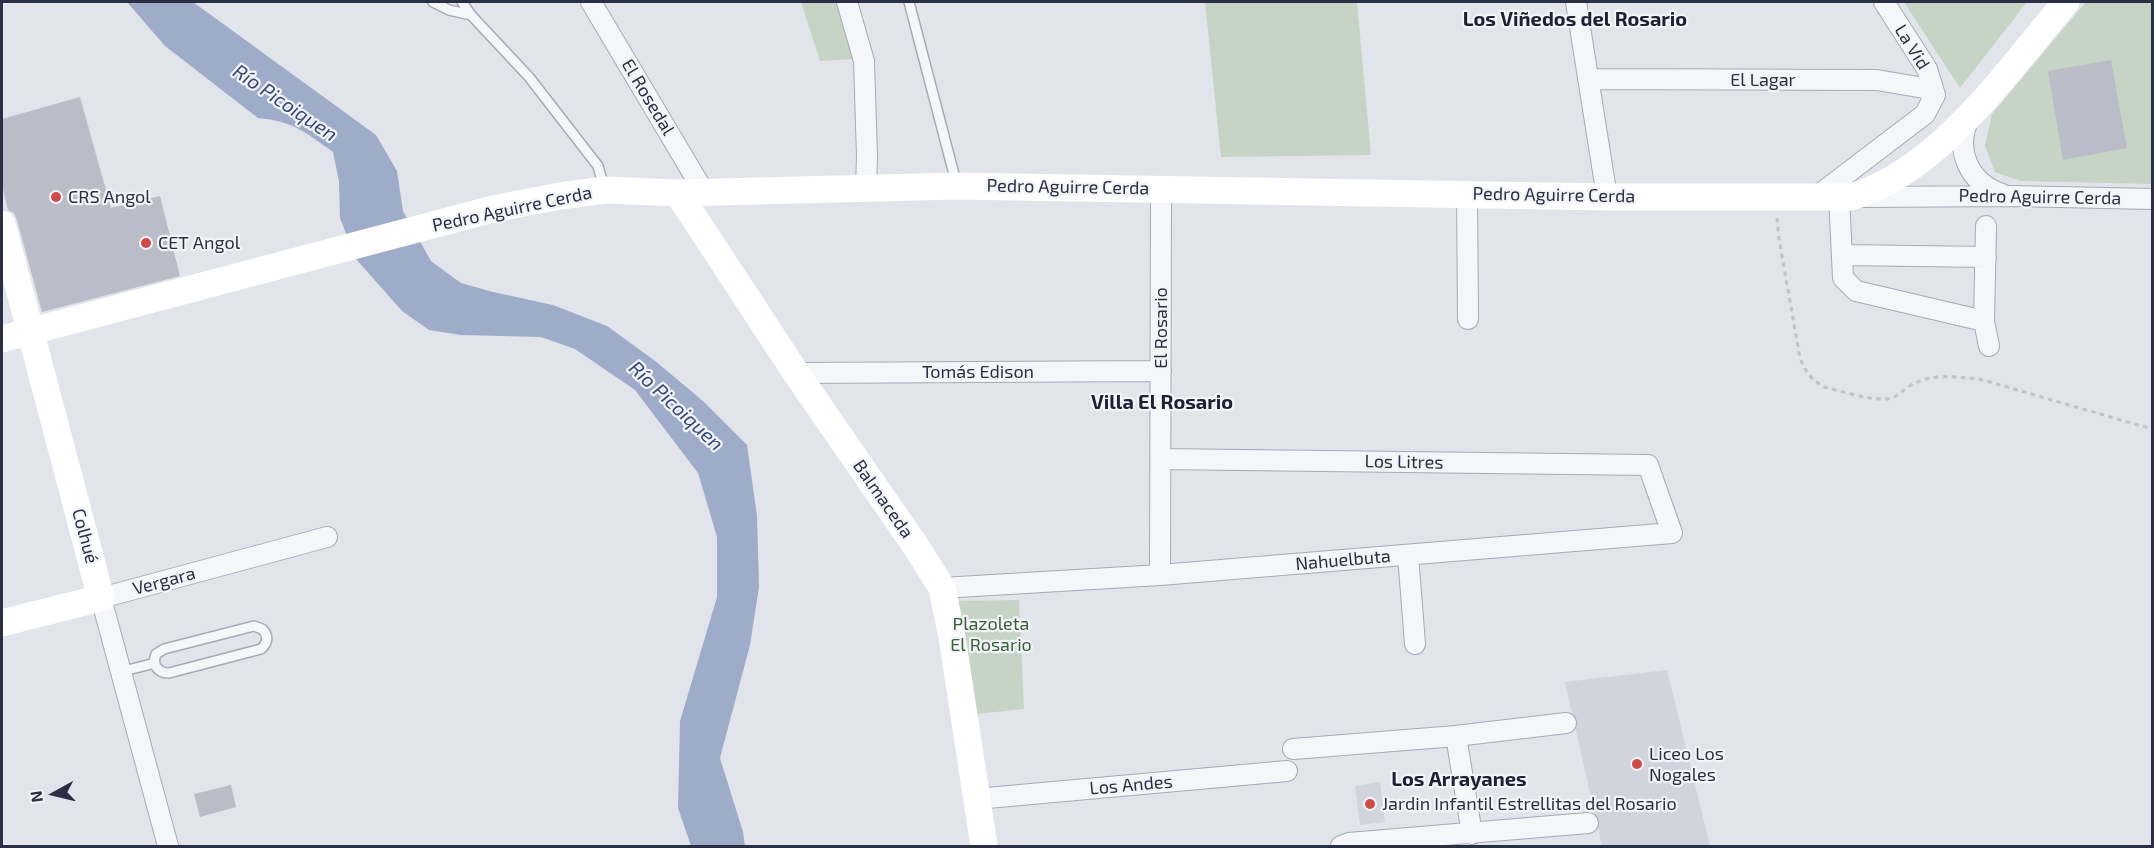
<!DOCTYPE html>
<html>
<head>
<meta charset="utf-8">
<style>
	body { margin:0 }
	#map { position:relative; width:2154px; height:848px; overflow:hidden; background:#e2e4eb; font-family:"Exo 2",sans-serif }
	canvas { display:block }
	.frame { position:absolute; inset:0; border:3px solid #2a2f43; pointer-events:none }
	.north { position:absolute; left:24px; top:764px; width:60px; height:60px; -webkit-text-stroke:4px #f2f4f8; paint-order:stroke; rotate:262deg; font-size:16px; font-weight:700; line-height:24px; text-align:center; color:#2a2f43 }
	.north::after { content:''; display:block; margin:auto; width:21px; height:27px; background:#2a2f43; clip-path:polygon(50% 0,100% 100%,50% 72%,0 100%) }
</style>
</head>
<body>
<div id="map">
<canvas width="2154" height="848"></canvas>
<div class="frame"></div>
<div class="north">N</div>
</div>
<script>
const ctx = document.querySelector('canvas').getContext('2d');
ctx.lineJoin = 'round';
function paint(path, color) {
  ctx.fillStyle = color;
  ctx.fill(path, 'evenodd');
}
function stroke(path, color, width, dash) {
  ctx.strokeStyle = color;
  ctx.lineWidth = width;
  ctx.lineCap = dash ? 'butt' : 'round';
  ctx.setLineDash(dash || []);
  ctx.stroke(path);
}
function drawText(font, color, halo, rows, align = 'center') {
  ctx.font = font + ' "Exo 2",sans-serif';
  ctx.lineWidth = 4.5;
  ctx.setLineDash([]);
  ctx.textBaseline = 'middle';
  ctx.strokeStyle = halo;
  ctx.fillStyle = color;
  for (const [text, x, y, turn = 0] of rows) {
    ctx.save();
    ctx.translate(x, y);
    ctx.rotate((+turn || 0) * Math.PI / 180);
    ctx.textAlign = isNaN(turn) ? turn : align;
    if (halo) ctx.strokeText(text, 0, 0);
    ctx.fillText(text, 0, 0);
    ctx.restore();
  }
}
paint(new Path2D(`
	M1667,670L1710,846H1602L1565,682Z
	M1380,782L1385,822L1360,825L1355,786Z`), '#d1d3dd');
paint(new Path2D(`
	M801,2H840L855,59L820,61Z
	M1205,2H1357L1371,155L1221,157Z
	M1904,2H2027L1960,88Z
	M2086,2H2152V184L2021,181L1995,172L1985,146L1992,114Z
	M1019,600L1024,709L976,714L954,601Z`), '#c5d4c4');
paint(new Path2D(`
	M127,2H193L376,135L397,171L403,211L431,261L461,283L493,292L553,305L607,326L654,360L703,401L747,445L757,516L759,587L750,645L720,758L743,832L745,846H691L678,808L680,721L717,597V537L698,473L635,390L575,349L541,337L461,335L429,330L402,311L356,259L340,218L339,181L333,152C305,132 293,121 258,118L165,46Z`), '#9eacca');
paint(new Path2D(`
	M2111,60L2127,148L2063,160L2048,71Z
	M80,97L111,208L160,196L180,276L42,312L17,220L14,213L8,210L2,185V119Z
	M231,785L236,807L200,817L194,794Z`), '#babdc8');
const lane = new Path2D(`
	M433,2L449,10L471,15
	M462,2L471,15L529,77L598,166L604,188
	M909,2L956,182
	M254,626L262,629C269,635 268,643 261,649L169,673C157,673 152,664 156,654L164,649Z
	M120,672L155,663`);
const street = new Path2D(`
	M591,2L704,192
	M847,2L864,61L867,156L866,189
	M1576,2L1607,197
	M1884,2L1927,69L1935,95
	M1588,79L1877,80L1924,88L1935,95
	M1970,117C1953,149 1969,183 2002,194
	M1467,194L1468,319
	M1816,197L1925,114L1935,95
	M1839,197L1843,278L1856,291L1984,321
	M1863,197L2012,196L2152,199
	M1986,226L1984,321L1989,346
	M1842,255L1986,257
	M796,373L1161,371
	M1408,555L1415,644
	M1160,575L1161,188
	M942,588L1160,575L1672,533L1648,465L1161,459
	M1456,736L1472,834
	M1293,749L1456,736L1566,723
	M976,799L1287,771
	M168,846L101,598L327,537
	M1341,846L1349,843L1588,823`);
stroke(lane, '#a7aab5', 12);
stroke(street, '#a7aab5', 22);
stroke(new Path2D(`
	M1777,218L1779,239L1800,358C1805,372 1812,380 1824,387C1842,391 1867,400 1885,399C1897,399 1903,389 1913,384C1933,373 1961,377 1983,380L2152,429`), '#c0c2ca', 3, [4.5, 4.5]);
stroke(lane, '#f5f6f9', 9);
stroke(street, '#f5f6f9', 20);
stroke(new Path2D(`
	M678,193L796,373L917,548L942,588L952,637L984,846
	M2,224L101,598L2,623
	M2,339L493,209L560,196L605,190L678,193L957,186L1607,197H1851C1939,172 2009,69 2066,2`), '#fff', 27);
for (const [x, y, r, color] of [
	[56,197,6,"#ce4b49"],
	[146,243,6,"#ce4b49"],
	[1637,764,6,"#ce4b49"],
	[1370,804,6,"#ce4b49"]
]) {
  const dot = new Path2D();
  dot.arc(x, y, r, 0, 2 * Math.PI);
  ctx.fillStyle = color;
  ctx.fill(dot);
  stroke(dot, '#f2f4f8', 2);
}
drawText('18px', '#2a2f43', '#f2f4f8', [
	["La Vid",1912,47,58],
	["El Lagar",1763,80],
	["El Rosedal",648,97,59],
	["Pedro Aguirre Cerda",1068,187,1],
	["Pedro Aguirre Cerda",1554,195,1],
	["Pedro Aguirre Cerda",2040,197,1],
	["Pedro Aguirre Cerda",512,209,-12],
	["El Rosario",1161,328,-90],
	["Tomás Edison",978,372],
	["Los Litres",1404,462,1],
	["Balmaceda",883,499,55],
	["Colhué",85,536,75],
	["Nahuelbuta",1343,560,-5],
	["Vergara",164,581,-15],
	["Los Andes",1131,785,-5]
]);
drawText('18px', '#2a2f43', '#f2f4f8', [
	["CRS Angol",68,197],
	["CET Angol",158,243],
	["Liceo Los",1649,754],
	["Nogales",1649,775],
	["Jardin Infantil Estrellitas del Rosario",1382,804]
], 'left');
drawText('18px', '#395e38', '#f2f4f8', [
	["Plazoleta",991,624],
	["El Rosario",991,645]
]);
drawText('bold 20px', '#1c2134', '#f2f4f8', [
	["Los Viñedos del Rosario",1575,19],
	["Villa El Rosario",1162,402],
	["Los Arrayanes",1459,779]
]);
drawText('italic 20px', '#344777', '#f2f4f8', [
	["Río Picoiquen",285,103,34],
	["Río Picoiquen",676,406,43]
]);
</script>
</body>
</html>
